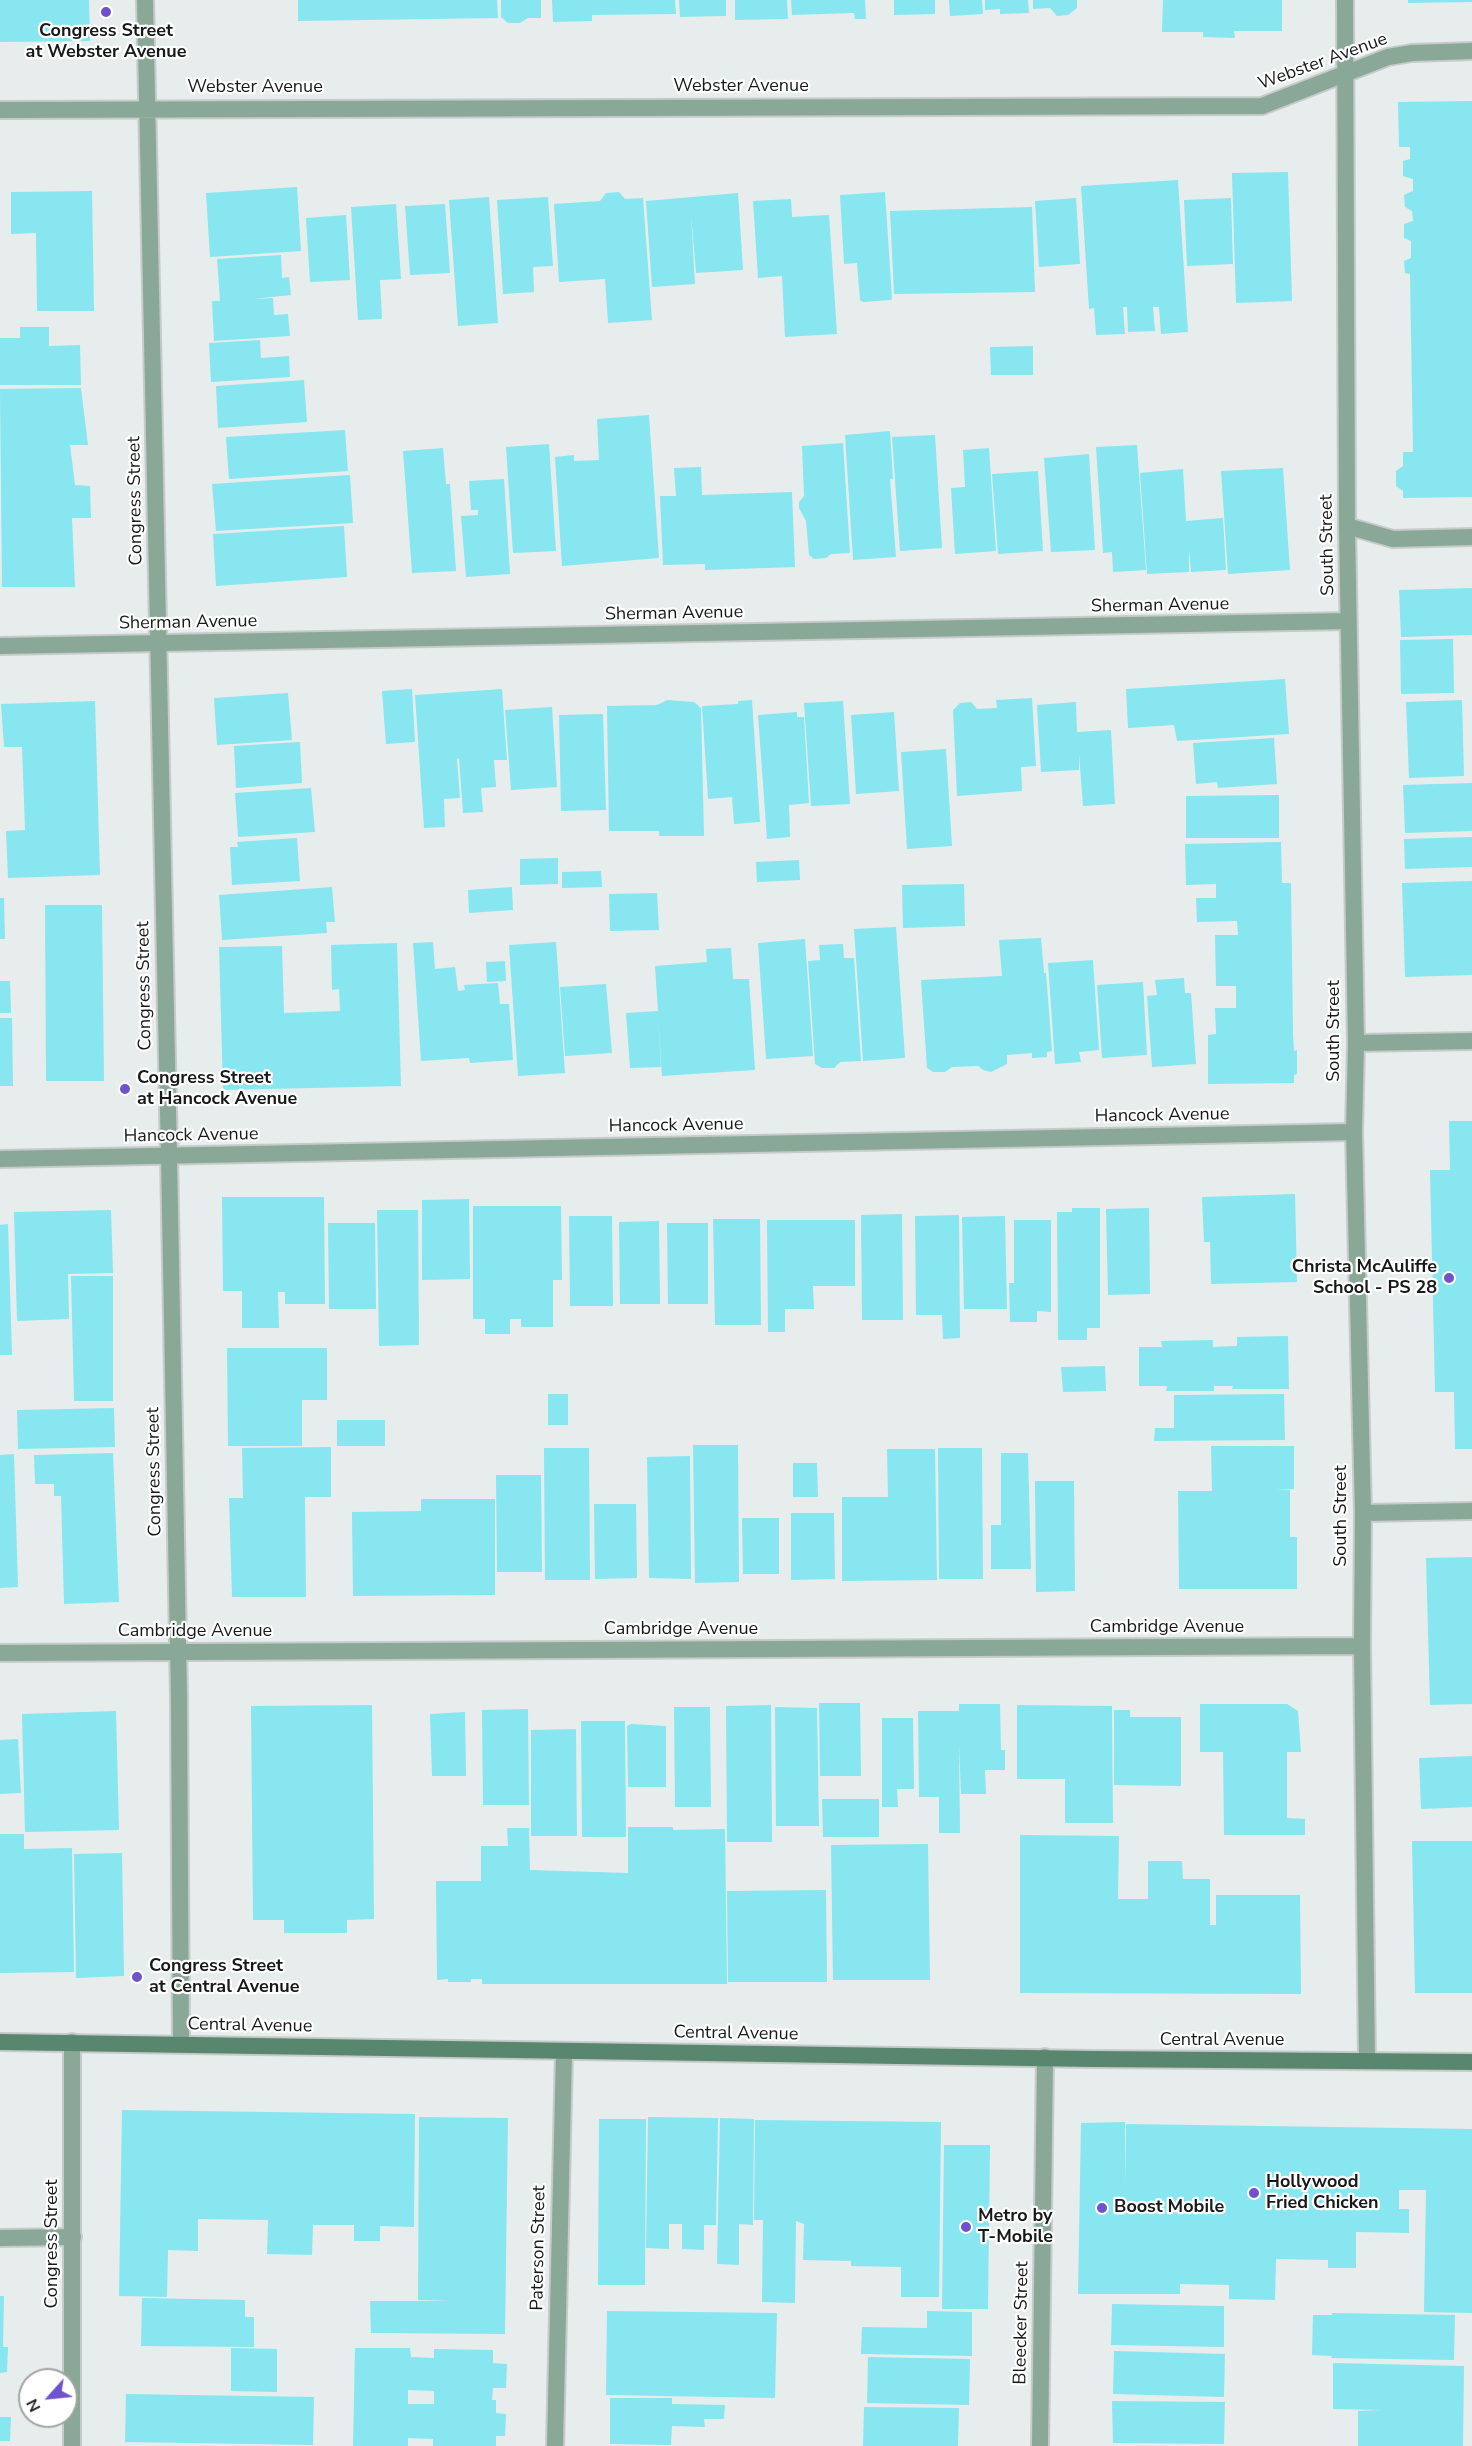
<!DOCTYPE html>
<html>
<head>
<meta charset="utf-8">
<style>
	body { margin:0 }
	#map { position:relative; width:1472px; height:2446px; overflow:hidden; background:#e7edec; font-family:"Nunito Sans",sans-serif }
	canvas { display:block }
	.north { position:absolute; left:18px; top:2368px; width:60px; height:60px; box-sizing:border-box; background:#fff; border:2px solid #a2a3a3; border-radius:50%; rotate:243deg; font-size:16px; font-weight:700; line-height:24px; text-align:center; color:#171a19 }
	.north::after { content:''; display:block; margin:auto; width:21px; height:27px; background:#6f53cc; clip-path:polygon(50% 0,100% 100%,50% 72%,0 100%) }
</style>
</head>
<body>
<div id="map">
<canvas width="1472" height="2446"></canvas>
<div class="north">N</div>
</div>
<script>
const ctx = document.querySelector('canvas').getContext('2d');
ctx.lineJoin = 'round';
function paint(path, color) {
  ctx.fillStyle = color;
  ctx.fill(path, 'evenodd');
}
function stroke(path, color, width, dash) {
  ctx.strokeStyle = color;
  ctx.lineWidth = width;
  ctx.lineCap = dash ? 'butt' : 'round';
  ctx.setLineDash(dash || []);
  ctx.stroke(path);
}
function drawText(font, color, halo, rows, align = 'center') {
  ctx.font = font + ' "Nunito Sans",sans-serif';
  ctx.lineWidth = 4.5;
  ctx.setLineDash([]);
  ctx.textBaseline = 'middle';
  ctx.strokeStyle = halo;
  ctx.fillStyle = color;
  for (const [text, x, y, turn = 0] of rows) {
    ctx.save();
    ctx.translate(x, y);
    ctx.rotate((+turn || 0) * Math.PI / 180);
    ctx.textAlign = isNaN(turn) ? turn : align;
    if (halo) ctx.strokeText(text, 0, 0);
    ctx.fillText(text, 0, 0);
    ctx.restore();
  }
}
paint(new Path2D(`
	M0,0H89L90,41L0,42Z
	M298,0H497L498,18L298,21Z
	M501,0H541V18H528L520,23H508L501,17Z
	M552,0H675L676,14L592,15V21L553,22Z
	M679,0H726V16L680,17Z
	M735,0H787L788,19L735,20Z
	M791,0H865L866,19H855L854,13L792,15Z
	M894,0H935V14L894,15Z
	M949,0H982L983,14L950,16Z
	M985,0H1028L1029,13L1000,14V9L985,10Z
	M1033,0H1077V8L1068,15L1057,16L1050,8L1033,9Z
	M1163,0H1282V31H1234L1235,38L1203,37V32H1162Z
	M1408,0H1472V2L1408,3Z
	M1472,101V497L1403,498V491L1396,486V471L1403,466V452H1413L1410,274L1405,273L1404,261L1411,258V241L1404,238V224L1413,221L1412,211L1405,207L1404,195L1413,191V179L1403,176V161L1410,159V147H1399L1398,102Z
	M1288,172L1292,301L1236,303L1232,173Z
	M1178,180L1188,332L1161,334L1159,307H1153L1155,331L1128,332L1127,307H1123L1125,334L1096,335L1094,308L1089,309L1081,186Z
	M297,187L301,251L210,257L206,193Z
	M92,191L94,311H37L36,233L11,234V192Z
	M619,192L625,199L643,198L652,320L608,323L605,279L559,282L554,204L600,201L606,193Z
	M885,192L892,298L891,300L863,302L860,300L857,263L844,264L840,195Z
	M738,193L743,270L696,273L691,214L695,284L652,287L646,201Z
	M489,197L498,323L458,326L449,200Z
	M548,197L553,266L533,267L534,292L503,294L497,200Z
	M1076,198L1080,264L1039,267L1035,201Z
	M1231,198L1233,264L1187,266L1184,200Z
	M791,199L792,217L829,215L837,334L785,337L782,276L758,278L753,201Z
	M396,204L401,279L380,280L382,319L358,320L351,207Z
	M445,204L450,273L410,275L405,206Z
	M1032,207L1035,292L894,294L890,211Z
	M346,215L350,280L310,282L306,218Z
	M281,255L282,278L289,277L291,295L252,299L273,298L274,315L288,314L290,336L214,341L212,301H220L217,259Z
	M20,327H49V346L80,345L81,385H0V338H20Z
	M260,340L261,358L289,356L290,377L211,382L209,343Z
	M1033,346V375H991L990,347Z
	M304,380L307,422L218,428L216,386Z
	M81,388L88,445H70L75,485L90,486L91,518H72L75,587H2L0,389Z
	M649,415L659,558L562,566L555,457L574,455V461L599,460L597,419Z
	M345,430L348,471L229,479L226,437Z
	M890,431L893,479H890L896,557L853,560L845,435Z
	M935,435L942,548L900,551L892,437Z
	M843,443L850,553L831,554L826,558L814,559L809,555L806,521L799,508V502L804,496L802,446Z
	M549,444L556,551L513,553L506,447Z
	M1137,445L1146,570L1113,572L1112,552L1103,553L1096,447Z
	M443,448L446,484H450L456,571L412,573L403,451Z
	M989,448L996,551L955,554L951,488L965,487L963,450Z
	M1089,454L1095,550L1051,552L1044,458Z
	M701,467L702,495L792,492L795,567L705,570V564L663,565L660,496H676L674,468Z
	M1283,468L1290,570L1228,574L1221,471Z
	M1183,469L1186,521L1223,518L1226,570L1191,572L1189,549V572L1147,574L1140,473Z
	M1038,471L1043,551L998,554L992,474Z
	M350,475L353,523L216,531L212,484Z
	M504,479L510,574L466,577L461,516L478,515V510H471L469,481Z
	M344,526L347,577L216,586L213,534Z
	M1472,588V635L1401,637L1399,590Z
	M1453,639L1454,693L1401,694L1400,640Z
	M1285,679L1289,734L1177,741L1174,725L1128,728L1126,689Z
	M412,689L415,742L386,744L382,691Z
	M502,689L507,760H494L496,787L481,788L483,812L463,813L459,758L457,759L460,798L444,799L445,827L424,828L415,695Z
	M288,693L292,740L217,745L214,698Z
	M1032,698L1036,766L1021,767L1022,791L957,796L953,710L960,703L971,702L977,709L997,708L996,700Z
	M667,700L694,702L701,708L704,836H659V831H609L607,706L657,705Z
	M752,700L760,822L734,824L732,797L708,799L702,706L738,704V701Z
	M1462,700L1464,776L1409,778L1406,702Z
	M95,701L100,875L8,878L6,831L25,830L22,747H4L1,704Z
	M843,701L850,804L811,806L804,703Z
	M1076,702L1077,732L1111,730L1115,804L1083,806L1079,754V770L1041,772L1037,705Z
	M552,707L557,787L511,790L505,710Z
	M797,712V717H804L809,803L789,805L790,837L767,839L758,715Z
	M894,712L899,791L856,794L851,715Z
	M603,714L606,810L561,811L559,715Z
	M1274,738L1277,784L1218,788L1217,782L1196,784L1193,743Z
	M300,742L302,783L236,788L234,746Z
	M946,749L952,846L907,849L901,752Z
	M1472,783V831L1405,833L1403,785Z
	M311,788L315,832L238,837L235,793Z
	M1279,795V838H1186V796Z
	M1472,837V867L1405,869L1404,839Z
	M297,838L300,881L232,885L230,847H238L237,842Z
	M1281,842L1282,883H1291L1293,1033L1294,1051L1297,1050V1074L1294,1075V1083L1208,1084V1035L1216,1034L1215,1008H1236V986H1216L1215,935H1238L1237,921L1197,922L1196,898H1216V884L1186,885L1185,844Z
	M558,858V884L520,885V859Z
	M799,860L800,880L757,882L756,862Z
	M601,871L602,887L562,888V872Z
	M1472,881V975L1405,977L1402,883Z
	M964,884L965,926L903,928L902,885Z
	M332,887L335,922H326L327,933L222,940L219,895Z
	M512,887L513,910L469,913L468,890Z
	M657,893L659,930L610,931L609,894Z
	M0,898H4L5,939H0Z
	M45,905H102L104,1081H46Z
	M896,927L905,1058L863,1061L854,929Z
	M1041,938L1044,973H1046L1052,1051L1047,1052V1057L1032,1058V1053L1007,1055V1064L991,1072L983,1070L978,1066L952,1067L945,1072H933L927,1068L921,980L1002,976L999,940Z
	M805,939L813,1056L766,1059L758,943Z
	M433,942L435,969L455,967L458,991L465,990L464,985L498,983L500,1004H509L513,1060L470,1063L469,1058L421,1061L413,943Z
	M556,942L565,1073L518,1076L509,945Z
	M397,943L401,1086L223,1090L219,947L282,946L284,1013L340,1011L339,989L332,990L331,945Z
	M843,944L844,958H854L861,1061L840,1062L834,1068H822L815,1064L808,961L820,960L819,945Z
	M731,948L733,979H749L755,1070L662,1076L658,1016L661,1067L630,1068L626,1013L658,1011L655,966L707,962L706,949Z
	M1093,960L1099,1050L1079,1052L1081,1062L1055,1064L1048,963Z
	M505,961L506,981L487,982L486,962Z
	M1184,978L1185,993H1191L1196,1064L1152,1067L1147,996L1157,995L1155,980Z
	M0,981H10L11,1013H0Z
	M1143,982L1147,1055L1102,1058L1097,985Z
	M606,984L612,1053L565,1056L560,987Z
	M0,1018H12L13,1086H0Z
	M1449,1121H1472V1449H1455L1454,1392H1435L1430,1170H1450Z
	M1295,1194L1297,1282L1211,1284L1210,1242H1204L1202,1197Z
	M222,1197H324L325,1304H285V1292H278L279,1328H242V1291H223Z
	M469,1199L470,1279L422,1280V1200Z
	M473,1206H561L562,1280H553V1327H521V1319H510V1334H485V1319H473Z
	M1072,1208H1100V1328H1087V1340H1058L1057,1212H1072Z
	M1149,1208L1150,1294L1108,1295L1106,1209Z
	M111,1210L113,1273L68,1274L69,1319L17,1321L14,1212Z
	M377,1210H418L419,1345L379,1346Z
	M902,1214L903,1320H862L861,1215Z
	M959,1215L960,1338L943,1339L942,1315H916L915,1216Z
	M569,1216H612L613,1306H570Z
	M1005,1216L1007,1309H964L962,1217Z
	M713,1219H760L761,1325H715Z
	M767,1220H855V1286H813L814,1309H785V1332H768Z
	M1014,1220H1051V1312L1037,1311V1322H1010L1009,1283H1014Z
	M659,1221L660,1304H620L619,1222Z
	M328,1223H375L376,1309H329Z
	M667,1223H708V1304H668Z
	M8,1224L12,1355H0V1225Z
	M71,1276H113V1401H74Z
	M1288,1336L1289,1389H1232L1233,1386H1214V1391H1166L1167,1386H1139V1347H1162L1161,1341L1213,1340V1347L1237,1346V1337Z
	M227,1348H327V1400H302V1446H228Z
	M1105,1366L1106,1391L1063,1392L1061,1367Z
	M548,1394H568V1425H548Z
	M1284,1394L1285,1440L1154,1441L1155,1428H1174V1395Z
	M114,1408L115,1447L18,1449L17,1410Z
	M337,1420H385V1446H337Z
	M693,1445H738L739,1582L695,1583Z
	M1211,1446H1294V1489L1275,1490H1290V1537H1297V1589H1179L1178,1491H1212Z
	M331,1447V1497H305L306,1597H232L229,1498H243L242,1448Z
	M544,1448H589L590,1580H545Z
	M938,1448H982L983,1579H939Z
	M887,1449H935L937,1580L842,1581V1497H888Z
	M113,1453L119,1602L64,1604L61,1496H54V1484H35L34,1455Z
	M1001,1453H1028L1031,1569H991V1525H1001Z
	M14,1454L18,1587L0,1588V1455Z
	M690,1456L691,1579L649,1578L647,1457Z
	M793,1463H817L818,1497H793Z
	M496,1475H541L542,1572H497Z
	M1035,1481H1074L1075,1591L1036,1592Z
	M421,1499H495V1595L353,1596L352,1512L421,1511Z
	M594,1504H636L637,1578L595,1579Z
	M791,1513H834L835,1579L791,1580Z
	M742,1518H779V1574H743Z
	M1472,1557V1704L1430,1705L1426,1558Z
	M819,1703H860L861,1776H820Z
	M959,1704H1000L1001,1750H1005V1770H985L986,1794H961L959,1745L960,1833H939V1797H919L918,1711H959Z
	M1200,1704H1287L1298,1711L1301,1752H1287V1818L1305,1819V1835H1224L1223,1752H1200Z
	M372,1705L374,1919L347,1920V1933H284V1920H253L251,1706Z
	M771,1705L772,1842H727L726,1706Z
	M1017,1705L1112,1706L1113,1823H1065V1779H1017Z
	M674,1707H710L711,1807H675Z
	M775,1707L817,1708L819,1826H776Z
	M528,1709L529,1805H483L482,1710Z
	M1114,1710H1130V1717H1181V1786L1114,1785Z
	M116,1711L119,1830L25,1832L22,1714Z
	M465,1712L466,1776H432L430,1714Z
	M882,1718H913L914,1789H897L898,1807H882Z
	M581,1721H625L626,1837H582Z
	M631,1724L666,1726V1787H628L627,1726Z
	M576,1729L577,1836H531V1730Z
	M18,1739L21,1793L0,1794V1740Z
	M1472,1756V1807L1421,1809L1419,1758Z
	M822,1799H879V1837H823Z
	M628,1827H673V1830L725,1829L727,1984H482V1979H471V1982H448V1979L437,1980L436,1881H481V1846H508L507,1828H529L530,1870L628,1873Z
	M0,1834H24V1849L72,1848L74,1972L0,1973Z
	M1020,1835L1119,1836L1118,1899H1148V1861H1182L1183,1879H1210V1925H1216V1895H1300L1301,1994L1020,1993Z
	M1412,1841H1472V1993H1415Z
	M928,1844L930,1980H833L831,1845Z
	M122,1853L124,1976L76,1978L74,1854Z
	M826,1890L827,1982H728L727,1891Z
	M122,2110L415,2114L414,2227L380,2226V2241H354V2225H313L312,2255L267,2254L268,2220L198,2219V2251L168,2250L167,2297L119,2296Z
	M419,2117L508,2118L505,2334L371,2333L370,2301H453L418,2300Z
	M648,2117L718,2118L716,2225H704V2250L682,2249V2224H669V2249L646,2248Z
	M720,2118L754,2119L753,2225L739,2224V2265L717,2264Z
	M599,2119H646L645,2285H598Z
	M755,2120L941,2122L939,2297H901V2267L851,2266V2261L803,2260L804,2224L796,2221L795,2303L762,2302L763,2220H754Z
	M1125,2122V2189L1126,2124L1472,2129V2313L1424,2312L1426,2190H1399V2209H1409V2233L1356,2232V2268H1328V2260L1276,2259L1275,2300L1229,2299V2285L1180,2284V2294H1078L1081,2123Z
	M944,2145H990L988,2309H942Z
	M0,2296H4L3,2347H8L7,2372L0,2373Z
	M142,2298L245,2300V2317H254V2347L141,2346Z
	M1112,2304L1224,2306V2347L1111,2345Z
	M607,2311L777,2313L775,2398L606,2395Z
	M927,2311L972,2312V2356L861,2354L862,2327L927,2328Z
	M1332,2313L1455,2315L1454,2360L1331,2358L1332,2356L1312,2355L1313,2315H1332Z
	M231,2348L277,2349V2392L231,2391Z
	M355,2348H410L411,2357L434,2358V2349L493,2350V2363L507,2364L506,2388H493L492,2400H496V2413L506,2414L505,2436H496V2446H433V2439L408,2438V2446H353ZM408,2390L434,2391V2404H408Z
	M1114,2351L1225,2354L1224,2397L1113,2394Z
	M868,2357L970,2359L969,2405L867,2403Z
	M1333,2363L1464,2366L1463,2446H1358V2411L1382,2410L1333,2409Z
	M126,2394L314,2397L313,2445L125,2442Z
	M610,2398H672V2404L725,2405L724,2419H704L705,2427L672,2426L671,2445L610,2444Z
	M1112,2401L1225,2402L1224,2444L1113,2443Z
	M864,2407L959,2408L958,2446H863Z
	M0,2417H11L10,2441H0Z`), '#87e6ef');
const service = new Path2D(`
	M0,2238L73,2237`);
const minor = new Path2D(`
	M1345,0L1347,526L1356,1043L1354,1132L1363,1513L1362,1646L1367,2061
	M1347,526L1393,539L1472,537
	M0,646L1348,621
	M1356,1043L1472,1041
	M0,1159L1354,1132
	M1363,1513L1472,1511
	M0,1653L1362,1646
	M555,2446L564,2051
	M1040,2446L1045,2057`);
const tertiary = new Path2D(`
	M145,0L169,1156L179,1698L181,2044
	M0,110L1262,106L1388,57L1412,53L1472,51
	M72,2446V2042`);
const secondary = new Path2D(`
	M0,2042L1092,2059L1472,2062`);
stroke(service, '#c6cbca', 20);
stroke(minor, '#c6cbca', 20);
stroke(tertiary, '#c6cbca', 20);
stroke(secondary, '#c6cbca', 20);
stroke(service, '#8aa897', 16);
stroke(minor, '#8aa897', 16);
stroke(tertiary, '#8aa897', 16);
stroke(secondary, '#59866e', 16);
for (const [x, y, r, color] of [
	[106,12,6,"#6f53cc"],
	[125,1089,6,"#6f53cc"],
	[1449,1278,6,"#6f53cc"],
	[137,1977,6,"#6f53cc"],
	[1254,2193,6,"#6f53cc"],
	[1102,2208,6,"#6f53cc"],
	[966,2227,6,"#6f53cc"]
]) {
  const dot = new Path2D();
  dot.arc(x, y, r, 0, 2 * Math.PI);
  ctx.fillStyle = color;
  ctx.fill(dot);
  stroke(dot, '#fff', 2);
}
drawText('bold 18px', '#171a19', '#fff', [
	["Congress Street",106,32,"center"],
	["at Webster Avenue",106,53,"center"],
	["Congress Street",137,1079],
	["at Hancock Avenue",137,1100],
	["Christa McAuliffe",1437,1268,"right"],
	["School - PS 28",1437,1289,"right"],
	["Congress Street",149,1967],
	["at Central Avenue",149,1988],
	["Hollywood",1266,2183],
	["Fried Chicken",1266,2204],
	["Boost Mobile",1114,2208],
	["Metro by",978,2217],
	["T-Mobile",978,2238]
], 'left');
drawText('18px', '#171a19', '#fff', [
	["Webster Avenue",1323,62,-20],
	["Webster Avenue",741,87],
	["Webster Avenue",255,88],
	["Congress Street",136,501,-91],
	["South Street",1328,545,-91],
	["Sherman Avenue",1160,606,-1],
	["Sherman Avenue",674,614,-1],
	["Sherman Avenue",188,623,-1],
	["Congress Street",145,986,-91],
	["South Street",1335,1031,-90],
	["Hancock Avenue",1162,1116,-1],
	["Hancock Avenue",676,1126,-1],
	["Hancock Avenue",191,1136,-1],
	["Congress Street",155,1472,-91],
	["South Street",1342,1516,-90],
	["Cambridge Avenue",1167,1628],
	["Cambridge Avenue",681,1630],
	["Cambridge Avenue",195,1632],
	["Central Avenue",250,2026,1],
	["Central Avenue",736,2034,1],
	["Central Avenue",1222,2041],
	["Congress Street",53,2244,-90],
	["Paterson Street",539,2248,-89],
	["Bleecker Street",1022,2323,-89]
]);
</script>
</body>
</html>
